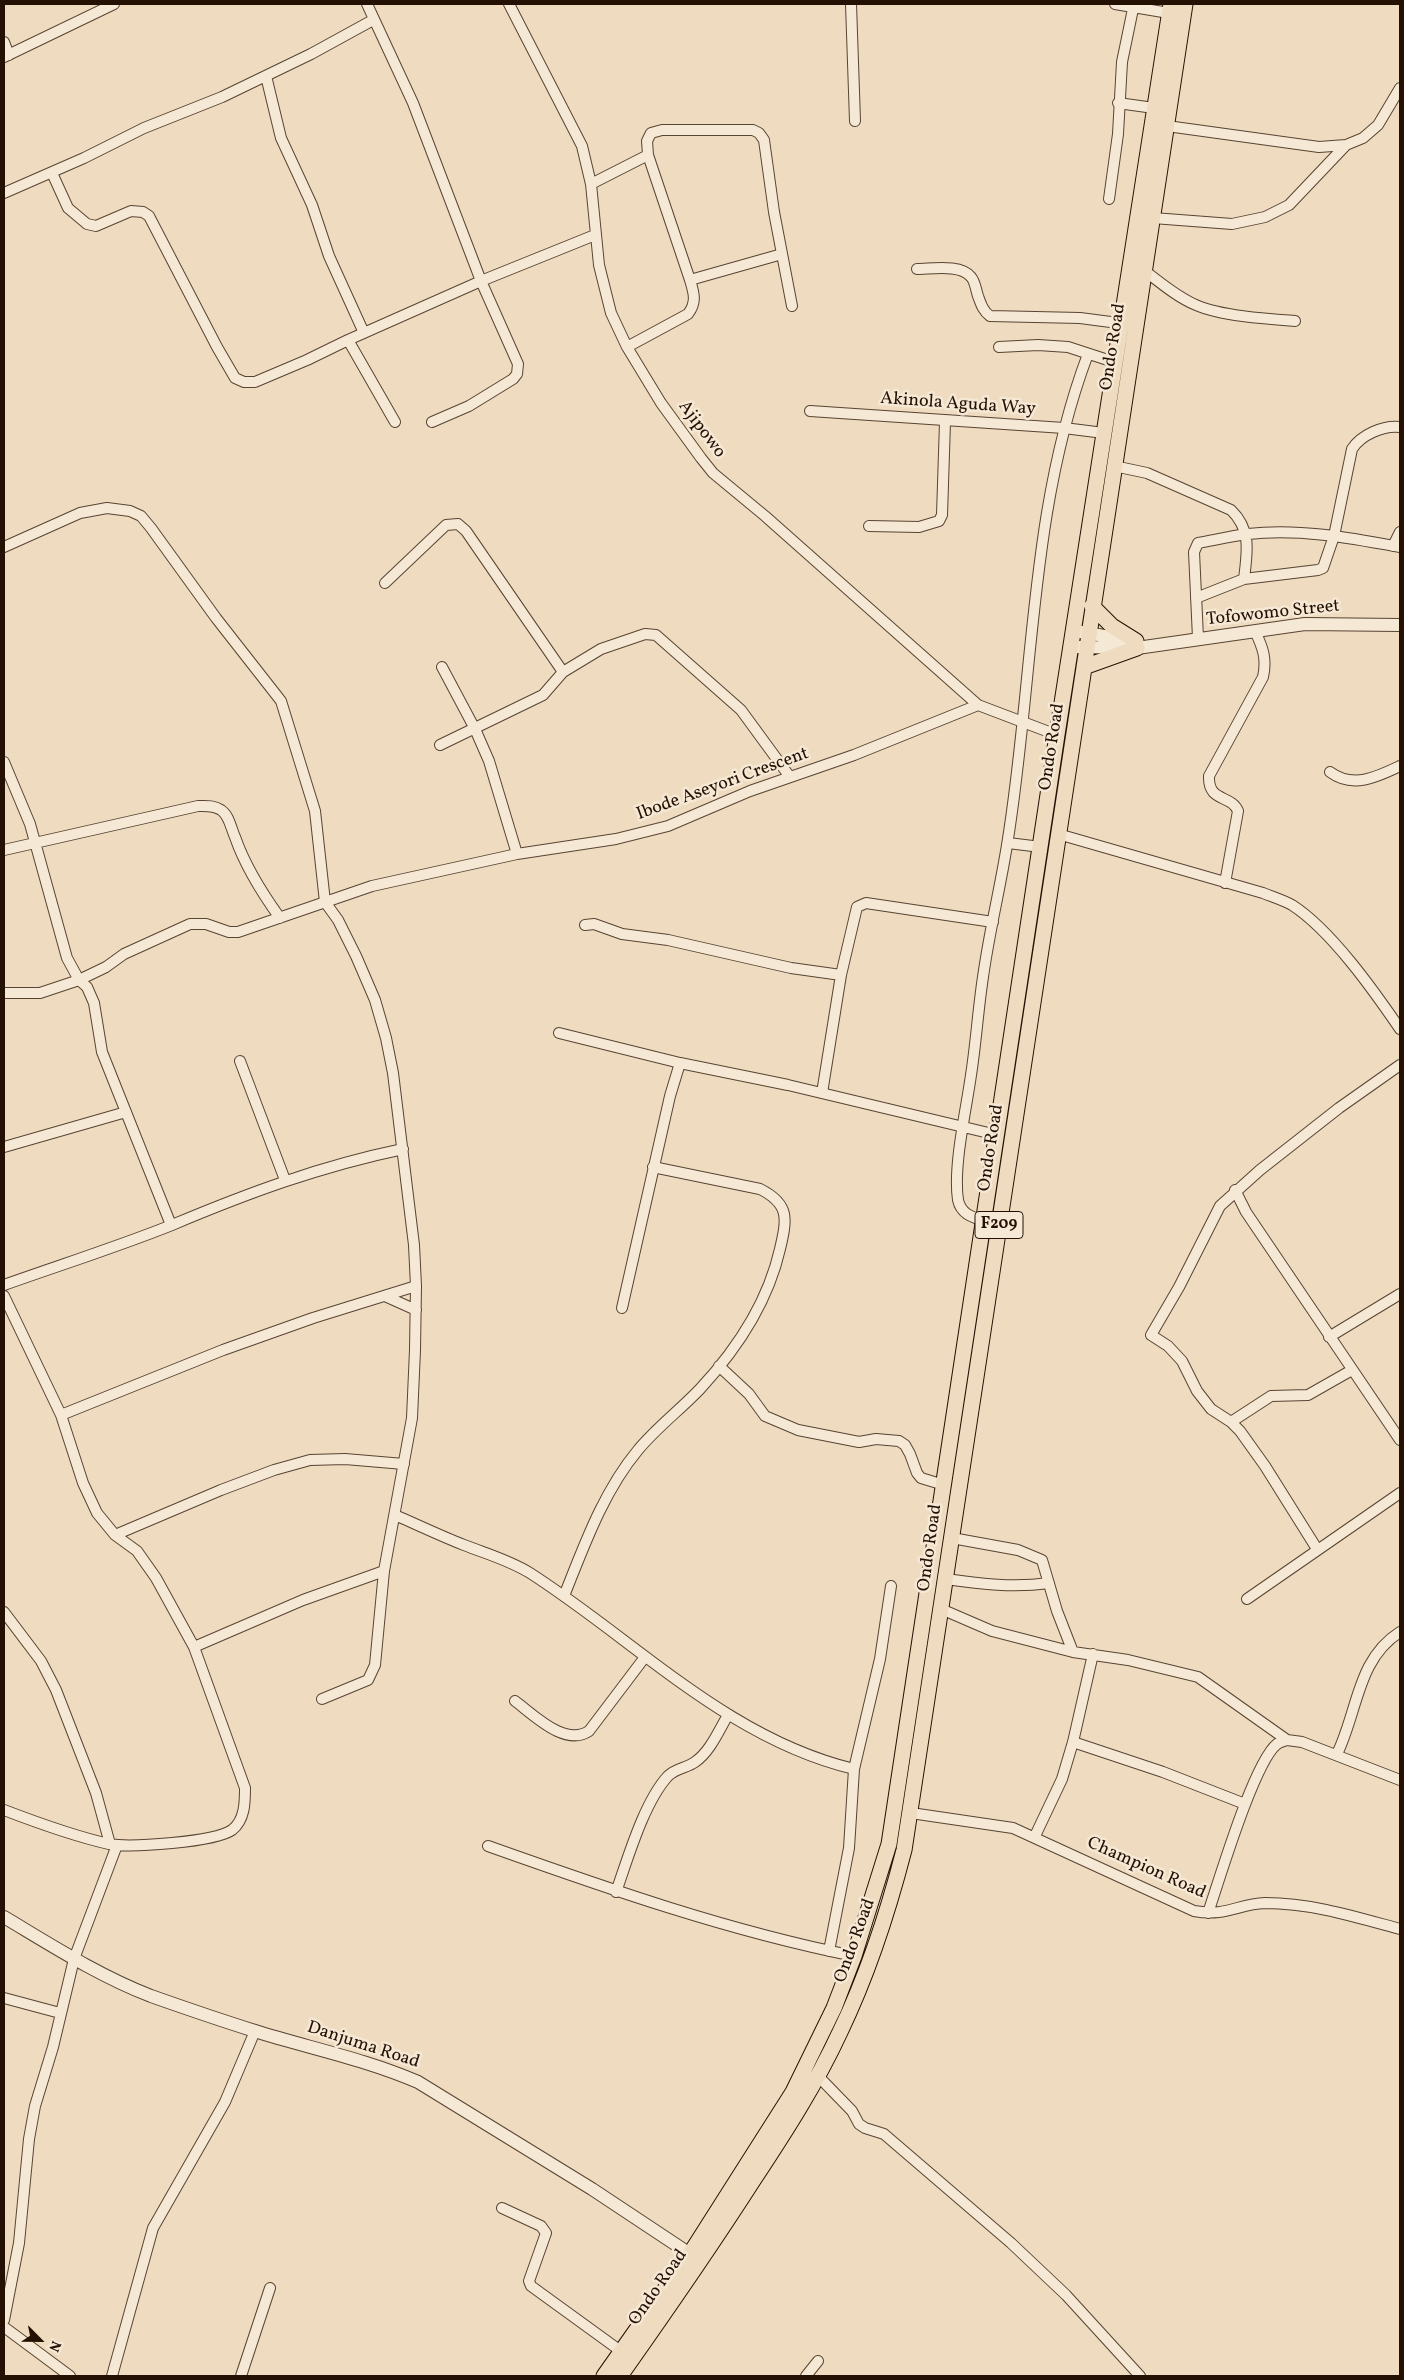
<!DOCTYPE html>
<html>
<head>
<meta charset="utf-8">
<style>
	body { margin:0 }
	#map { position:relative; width:1404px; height:2380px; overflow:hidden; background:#efdbbf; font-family:Vollkorn,serif }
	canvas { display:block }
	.frame { position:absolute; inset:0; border:5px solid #251103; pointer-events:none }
	.north { position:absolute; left:15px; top:2315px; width:50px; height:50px; -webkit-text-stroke:4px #f5e8d5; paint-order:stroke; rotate:113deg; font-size:14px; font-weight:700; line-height:20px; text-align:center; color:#251103 }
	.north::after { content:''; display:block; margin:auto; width:18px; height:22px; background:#251103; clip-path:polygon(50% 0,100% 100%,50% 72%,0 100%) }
</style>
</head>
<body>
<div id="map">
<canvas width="1404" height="2380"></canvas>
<div class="frame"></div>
<div class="north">N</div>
</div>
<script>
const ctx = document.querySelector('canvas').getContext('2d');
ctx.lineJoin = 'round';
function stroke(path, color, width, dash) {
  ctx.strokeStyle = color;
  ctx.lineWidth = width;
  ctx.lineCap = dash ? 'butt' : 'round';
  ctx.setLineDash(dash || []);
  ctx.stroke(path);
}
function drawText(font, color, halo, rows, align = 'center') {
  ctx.font = font + ' Vollkorn,serif';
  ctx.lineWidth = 5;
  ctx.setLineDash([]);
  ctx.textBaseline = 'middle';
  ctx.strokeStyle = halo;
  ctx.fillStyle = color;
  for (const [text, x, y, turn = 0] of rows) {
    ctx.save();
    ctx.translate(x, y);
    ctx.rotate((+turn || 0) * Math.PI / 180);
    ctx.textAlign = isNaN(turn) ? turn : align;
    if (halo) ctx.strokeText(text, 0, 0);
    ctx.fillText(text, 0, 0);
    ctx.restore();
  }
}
const minor = new Path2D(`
	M367,4L413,103L481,281L518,364L517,374L513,379L469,406L432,422
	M509,4L582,146L591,184L599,265L611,313L627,347L661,403L701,458L713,473L765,516L978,705L1057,735
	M851,4L855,121
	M1115,4L1169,13
	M4,42L9,55
	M4,57L114,4
	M266,76L281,138L312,205L329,256L364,333
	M1118,103L1154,108
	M1167,126L1319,147L1346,145L1363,138L1378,125L1400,88
	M52,173L68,208L87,224L96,226L131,211L143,212L149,216L217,347L235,378L244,382H255L307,360L348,340L481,281L595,235
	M591,184L648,155
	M4,193L84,158L144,128L222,97L311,54L373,20
	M1109,199L1118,134L1122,62L1134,4
	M1153,218L1232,224L1265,217L1289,205L1346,145
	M917,269C932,269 961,264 971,277C975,281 976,290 978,296C981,304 983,311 990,316L1080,318L1126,324
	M1145,271C1161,283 1177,297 1196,305C1221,316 1267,319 1295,321
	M690,280L648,155L647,141L651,133L662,130H753L759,133L764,140L774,212L792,306
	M348,340L395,422
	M627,347L688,314C697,302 694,293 690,280L782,254
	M999,347L1038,345L1068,347L1114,362
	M810,411L1064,428L1104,433
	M1114,466L1147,473L1231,510C1252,530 1247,553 1244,579
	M869,526L919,527L939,521L942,515L945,422
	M1393,546L1400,532
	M4,547L80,513L107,508L130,511L141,516L151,528L216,618L281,701L315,811L325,902L338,920L356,956L375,1000L386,1038L393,1073L414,1245L416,1286L415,1350L412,1418L384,1571L375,1665L368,1680L322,1699
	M385,583L446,525L458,524L466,531L563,672
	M1196,598L1244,579L1318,570L1323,568L1334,536L1352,449C1361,435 1383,425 1400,427
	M1198,638L1194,552L1198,543C1215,540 1231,536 1248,534C1298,528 1351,538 1400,547
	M442,667L475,729L489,761L517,854
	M440,745L543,695L563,672L601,649L645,634L656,635L741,710L790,777
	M4,762L30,824L67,958L79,980L106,967L124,954L190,924H206L229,932H238L372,886L517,854L616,839L668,826L750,791L854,755L978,705
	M1330,772C1353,789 1377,777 1400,766
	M1058,834L1263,893C1273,897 1283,900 1292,905C1331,930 1374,991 1400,1029
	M1008,843L1041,847
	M4,850L198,806C205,806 214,805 221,810C229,815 231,828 235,837C245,866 262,893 280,918
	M1225,883L1238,811C1231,794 1208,803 1209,776L1263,677C1267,659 1263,648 1255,631
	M585,925L594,924L622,934L668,940L791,968L841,975
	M4,993H40L79,980L87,987L94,1003L102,1052L171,1225
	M559,1033L680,1063L788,1085L997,1135
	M240,1061L285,1180
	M822,1093L841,975L857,907L866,903L993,922
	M4,1147L126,1112
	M1235,1190L1246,1212L1400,1440
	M984,1221C972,1217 961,1214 958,1200C953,1166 966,1111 971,1075C976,1043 978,1010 983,977C989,933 1000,889 1007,845C1034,681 1029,510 1088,354
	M4,1285C60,1265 117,1247 172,1225C248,1193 321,1166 403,1149
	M4,1296L61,1415L83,1483L97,1513L115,1535L137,1551L156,1578L194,1647L245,1788C245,1802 245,1820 232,1830C215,1842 130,1848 109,1844C73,1836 38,1823 4,1810
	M387,1297L416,1310
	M622,1308L670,1096L680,1063
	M1329,1337L1400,1294
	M719,1366L749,1394L765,1416L798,1430L859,1442L876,1439L899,1441L905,1445L910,1454L917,1473L921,1478L944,1485
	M61,1415L223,1350L313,1318L416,1286
	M1231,1422L1271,1396L1308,1395L1352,1370
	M395,1515C418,1525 441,1536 464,1545C487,1554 509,1560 530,1573C636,1641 728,1739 854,1769
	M115,1535L221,1490L274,1470L310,1460L345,1459L404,1464
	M952,1538L1018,1550L1042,1560L1057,1611L1073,1652
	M1317,1549L1265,1466L1240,1431L1231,1422L1211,1409L1197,1391L1182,1361L1168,1346L1151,1335L1179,1287L1220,1206L1260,1170L1339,1108L1400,1065
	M946,1579C981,1584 1014,1588 1049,1583
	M564,1596C584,1546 603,1492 638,1450C656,1428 680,1410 700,1389C737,1349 768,1302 780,1249C787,1219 790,1204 760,1189L653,1167
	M1247,1599L1400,1493
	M941,1609L992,1631L1073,1652L1128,1660L1198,1677L1287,1740L1302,1742L1400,1780
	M4,1612L41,1661L56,1690L96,1793L110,1844
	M194,1647L303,1600L384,1571
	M515,1701C534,1715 565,1747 589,1731L645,1657
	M1073,1742L1163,1772L1245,1804
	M1337,1754C1358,1711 1357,1659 1400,1632
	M911,1813L1013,1828L1194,1911C1226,1917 1238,1904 1265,1903C1312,1903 1356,1917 1400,1929
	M1035,1836L1062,1779L1073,1742L1093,1654
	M488,1846C609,1889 729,1931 854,1956
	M616,1892C628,1858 644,1802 668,1776C676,1768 687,1768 695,1762C710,1752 719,1730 728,1715
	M1208,1913C1219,1881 1254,1762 1277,1744C1280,1742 1284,1741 1287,1740
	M829,1951L849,1848L854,1769L880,1659L891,1586
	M4,1998L60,2013
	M818,2076L852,2111L859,2124L865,2128L884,2134L1011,2243L1066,2295L1140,2376
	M502,2208L541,2226L546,2233L529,2281L531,2286L622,2352
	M4,2320L19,2243L29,2139L35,2106L53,2047L74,1959L117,1845
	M4,2327L70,2376
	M112,2376L153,2228L225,2102L255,2031
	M241,2376L270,2288
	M806,2376L818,2361`);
const tertiary = new Path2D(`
	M1075,631L1133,641
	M1077,647L1137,648L1305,624L1400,625
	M4,1917C51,1945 99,1976 151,1996C185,2008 220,2020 255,2031C309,2048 365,2059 418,2082L592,2189L690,2254`);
const primary = new Path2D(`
	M1092,606L1112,626L1136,641
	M1084,667L1137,648
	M604,2376L690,2254L793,2092L834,2008L854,1956L889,1844L1057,735L1171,4
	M620,2376C666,2311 711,2246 754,2179C785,2132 816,2084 840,2032C868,1974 888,1912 904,1850L1185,4`);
stroke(minor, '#584432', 12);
stroke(tertiary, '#584432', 14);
stroke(primary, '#251103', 17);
stroke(minor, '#f5e8d5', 10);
stroke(tertiary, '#f5e8d5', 12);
stroke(primary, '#efdbbf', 15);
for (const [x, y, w] of [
	[999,1225,48]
]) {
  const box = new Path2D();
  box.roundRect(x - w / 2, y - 13.5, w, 27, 4);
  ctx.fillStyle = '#f5e8d5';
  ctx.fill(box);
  stroke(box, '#251103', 1);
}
drawText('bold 16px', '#251103', null, [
	["F209",999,1225]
]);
drawText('18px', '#251103', '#f5e8d5', [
	["Ondo Road",1114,347,-81],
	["Akinola Aguda Way",958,405,4],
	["Ajipowo",701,430,53],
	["Tofowomo Street",1273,614,-6],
	["Ondo Road",1053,747,-81],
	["Ibode Aseyori Crescent",723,785,-20],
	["Ondo Road",992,1148,-81],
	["Ondo Road",931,1548,-82],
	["Champion Road",1146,1869,24],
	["Ondo Road",856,1941,-70],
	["Danjuma Road",363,2046,18],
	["Ondo Road",659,2288,-55]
]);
</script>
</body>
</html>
